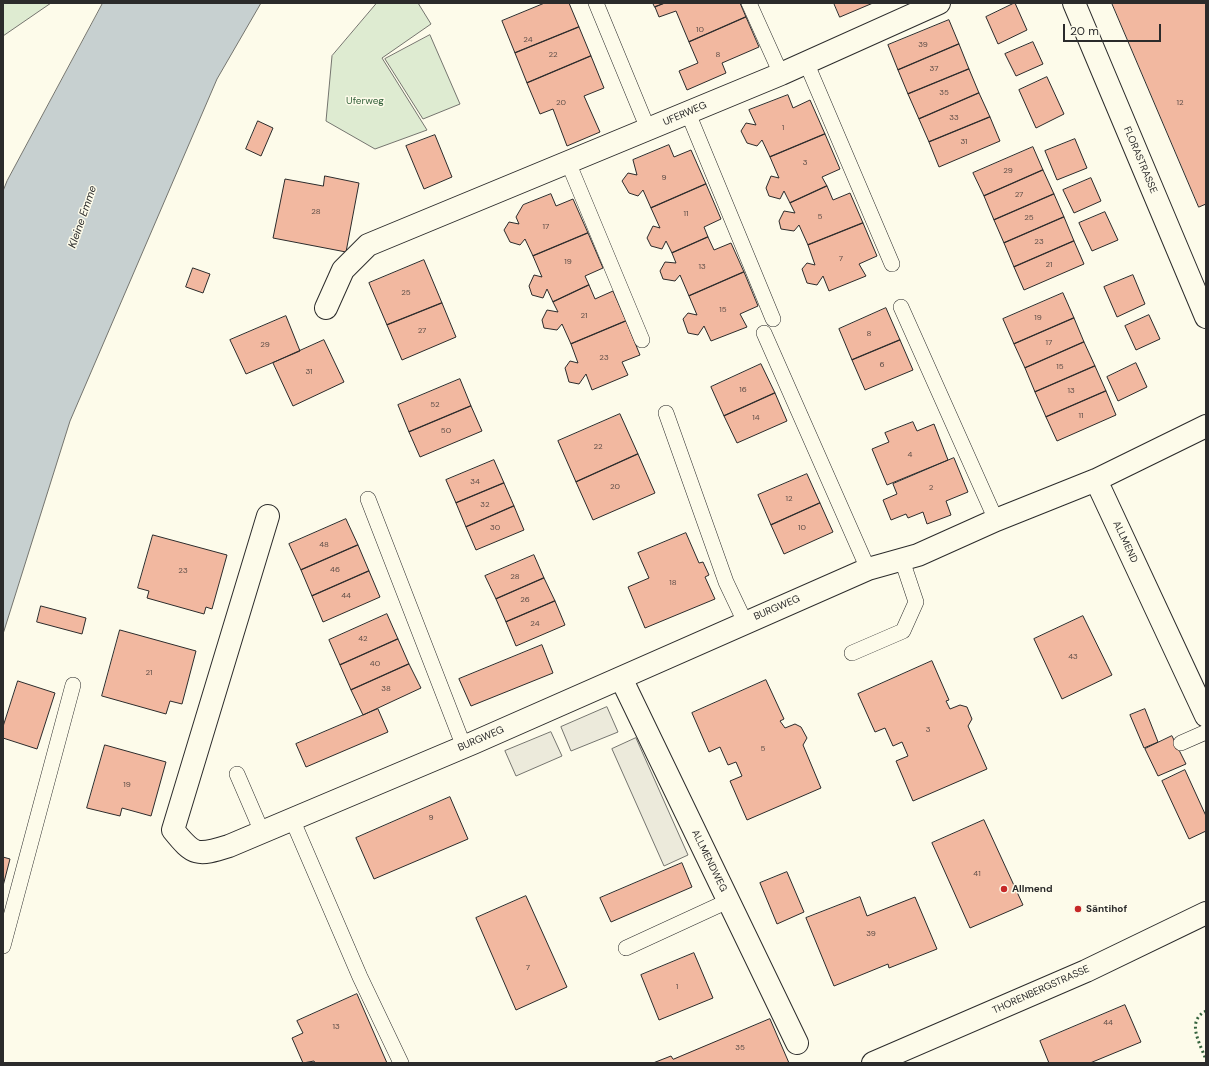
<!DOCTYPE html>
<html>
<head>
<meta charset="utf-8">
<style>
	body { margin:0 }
	#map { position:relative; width:1209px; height:1066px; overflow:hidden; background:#fdfbea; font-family:"DM Sans",sans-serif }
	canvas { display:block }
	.frame { position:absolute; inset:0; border:4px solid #2b2b2b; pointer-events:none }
	.scale { position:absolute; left:1063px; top:24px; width:98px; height:18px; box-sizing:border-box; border:2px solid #2b2b2b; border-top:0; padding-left:5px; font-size:12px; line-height:14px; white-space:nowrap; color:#2b2b2b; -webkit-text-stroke:3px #fdfbea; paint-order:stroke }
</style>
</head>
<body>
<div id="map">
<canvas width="1209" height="1066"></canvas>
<div class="frame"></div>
<div class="scale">20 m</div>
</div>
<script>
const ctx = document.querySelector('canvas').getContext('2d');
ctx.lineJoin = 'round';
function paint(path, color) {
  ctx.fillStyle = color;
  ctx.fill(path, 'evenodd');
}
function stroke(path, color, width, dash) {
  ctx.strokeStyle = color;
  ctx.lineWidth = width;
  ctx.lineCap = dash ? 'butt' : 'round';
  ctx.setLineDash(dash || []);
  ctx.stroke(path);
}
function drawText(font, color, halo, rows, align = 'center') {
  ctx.font = font + ' "DM Sans",sans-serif';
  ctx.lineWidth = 3;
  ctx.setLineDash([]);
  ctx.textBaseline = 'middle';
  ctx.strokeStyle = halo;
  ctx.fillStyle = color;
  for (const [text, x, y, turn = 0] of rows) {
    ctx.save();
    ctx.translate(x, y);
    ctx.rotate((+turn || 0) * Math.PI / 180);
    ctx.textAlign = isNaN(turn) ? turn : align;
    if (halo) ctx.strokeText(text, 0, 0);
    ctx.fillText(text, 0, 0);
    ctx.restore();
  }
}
const green = new Path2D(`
	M3,3H51L3,36Z
	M377,3H418L431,24L382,58L427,130L375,149L326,121L332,56Z
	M430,35L460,104L423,119L385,59Z`);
paint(green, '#deebd1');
stroke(green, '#74746e', 1);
const parking = new Path2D(`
	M607,707L618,732L571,751L561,727Z
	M551,732L562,756L516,776L505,751Z
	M636,738L688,855L664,866L612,749Z`);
paint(parking, '#eceadb');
stroke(parking, '#74746e', 1);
const water = new Path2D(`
	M103,3H261L217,79L70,421L3,634V191L7,181Z`);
paint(water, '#c7d0d0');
stroke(water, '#74746e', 1);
const building = new Path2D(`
	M545,3H569L579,27L515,53L502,21Z
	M653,3H665L655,7Z
	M665,3H740L746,17L689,42L676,11L659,17L655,7Z
	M834,3H873L840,17Z
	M1015,3L1027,30L998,44L986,17Z
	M1112,3H1206V204L1199,207Z
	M746,17L759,47L722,63L726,73L687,90L679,71L698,63L689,42Z
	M949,20L959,44L898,70L888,45Z
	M579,27L591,56L527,83L515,53Z
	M1033,42L1043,64L1016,76L1005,54Z
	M959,44L969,69L908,94L898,70Z
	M591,56L604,88L584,96L600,132L567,146L553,109L540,114L527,83Z
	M969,69L979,93L919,119L908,94Z
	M1047,77L1064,114L1036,128L1019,90Z
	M979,93L990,117L929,142L919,119Z
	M788,95L793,108L810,100L825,134L770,157L762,140L757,146L747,143L741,131L746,123L756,125L749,110Z
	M990,117L1000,141L939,167L929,142Z
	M258,121L273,128L261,156L246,149Z
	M825,134L840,169L822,177L827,186L790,203L784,191L780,199L769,196L766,188L771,176L779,178L770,157Z
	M435,135L452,177L424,189L406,146Z
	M1075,139L1087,168L1057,180L1045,151Z
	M669,145L674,157L691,150L706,184L651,208L643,190L638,196L629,193L622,181L628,173L637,175L633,160Z
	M1033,147L1043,170L984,196L973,173Z
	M1043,170L1054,194L994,220L984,196Z
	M325,176L359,183L346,252L273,238L285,179L323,186Z
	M1091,178L1101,201L1074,213L1063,190Z
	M706,184L721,219L704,227L708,237L672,253L666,241L662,249L651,246L647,238L653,226L660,228L651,208Z
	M827,186L833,200L850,193L863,223L808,245L799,225L794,231L781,229L779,221L784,211L795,213L790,203Z
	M551,194L556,206L573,199L588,233L533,256L525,239L520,245L510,242L504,230L509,222L519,224L516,217L523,205Z
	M1054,194L1064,217L1004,243L994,220Z
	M1105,212L1118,240L1092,251L1079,223Z
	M1064,217L1074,241L1014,267L1004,243Z
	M863,223L877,256L859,264L866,276L829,291L823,276L817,285L807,283L802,269L807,263L815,265L808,245Z
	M588,233L603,268L585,276L589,285L553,302L547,289L543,298L532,295L529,286L534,275L542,277L533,256Z
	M708,237L714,250L731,243L744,272L689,296L680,275L675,281L663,279L660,271L665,262L676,263L672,253Z
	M1074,241L1084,264L1024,290L1014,267Z
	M424,260L442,303L387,325L369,283Z
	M193,268L210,274L203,293L186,287Z
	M744,272L758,306L740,314L747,327L711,341L704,326L698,335L688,333L683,319L688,313L697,315L689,296Z
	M1133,275L1145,304L1117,317L1104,287Z
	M589,285L595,299L613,291L626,321L571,344L562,324L557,330L544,328L542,320L547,310L558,312L553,302Z
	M1063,293L1074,318L1014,344L1003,319Z
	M442,303L456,337L402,360L387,325Z
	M886,308L900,340L852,360L839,329Z
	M1149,315L1160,339L1136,350L1125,326Z
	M286,316L300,351L246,374L230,340Z
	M1074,318L1084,342L1025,368L1014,344Z
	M626,321L640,355L622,362L628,375L592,390L586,374L579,384L569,382L565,368L570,361L578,363L571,344Z
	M324,340L344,382L293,406L273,363Z
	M900,340L913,370L865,390L852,360Z
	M1084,342L1095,366L1035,392L1025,368Z
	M1136,363L1147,387L1118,401L1107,377Z
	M761,364L775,393L724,416L711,387Z
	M1095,366L1106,391L1046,417L1035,392Z
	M460,379L471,406L409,432L398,405Z
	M1106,391L1116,415L1057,441L1046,417Z
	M775,393L787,421L737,443L724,416Z
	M471,406L482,431L420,457L409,432Z
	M620,414L638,454L576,482L558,441Z
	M913,422L917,431L934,424L948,460L887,485L872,449L889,442L885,433Z
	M638,454L655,493L593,520L576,482Z
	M954,458L968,492L946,501L951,515L927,524L923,512L908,518L906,514L891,520L883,500L897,494L893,484Z
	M494,460L504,483L456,503L446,480Z
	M807,474L820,503L771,525L758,495Z
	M504,483L514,506L466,527L456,503Z
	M820,503L833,532L784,554L771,525Z
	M514,506L524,530L476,550L466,527Z
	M346,519L358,545L301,570L289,544Z
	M686,533L699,563L703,562L709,575L705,577L715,599L645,628L628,587L649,578L638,553Z
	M153,535L227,555L212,609L206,607L204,614L147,598L149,591L138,588Z
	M358,545L369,571L312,596L301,570Z
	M534,555L544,578L496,599L485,576Z
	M369,571L380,597L323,622L312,596Z
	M544,578L555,601L506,622L496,599Z
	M555,601L565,625L516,646L506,622Z
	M41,606L86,618L82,634L37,622Z
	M387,614L398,639L340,665L329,640Z
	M1083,616L1112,675L1062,699L1034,639Z
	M120,630L196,651L182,704L170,701L166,714L102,696Z
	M398,639L409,664L351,690L340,665Z
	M542,645L553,673L471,706L459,679Z
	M932,661L949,700L946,701L950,709L960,705L967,707L972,719L968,726L987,769L913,801L896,761L908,756L902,742L893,746L885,728L875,732L858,694Z
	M409,664L421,688L363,715L351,690Z
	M766,680L784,719L780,721L785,728L795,724L801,727L807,738L803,745L821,788L747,820L730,781L742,776L736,762L728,765L720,747L709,752L692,713Z
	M18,681L55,693L37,749L3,738V727Z
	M378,709L388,732L306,767L296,744Z
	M1145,709L1158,742L1144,748L1130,715Z
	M1172,736L1186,764L1158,776L1145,749Z
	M105,745L166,762L151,816L122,808L120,816L87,808Z
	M1185,770L1206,816V831L1189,839L1162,781Z
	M450,797L468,839L374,879L356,838Z
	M984,820L1023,905L970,928L932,843Z
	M3,857L10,859L3,886Z
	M682,863L692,887L611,922L600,898Z
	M787,872L804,912L777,924L760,883Z
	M526,896L567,987L516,1010L476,918Z
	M860,897L867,916L915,897L937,949L889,968L888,964L834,986L806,918Z
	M694,953L713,998L659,1020L641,975Z
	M357,994L387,1063H315L314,1061L303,1063L292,1038L303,1033L297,1021Z
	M1125,1005L1141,1042L1090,1063H1049L1040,1041Z
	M770,1019L789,1063H653L671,1056L673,1059Z`);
paint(building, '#f2b8a0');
stroke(building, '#2b2b2b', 1);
const lane = new Path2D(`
	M596,3L648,129
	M749,3L781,74
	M806,62L892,264
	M688,113L773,319
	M568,162L642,340
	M901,307L996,520
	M764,333L868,569
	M666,413L726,582L745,622
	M368,499L464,747
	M852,653L903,631L916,602L902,560
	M1181,743L1206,732
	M237,774L262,832
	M292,819L360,977L401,1063
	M3,946L73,685
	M626,948L728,901`);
const street = new Path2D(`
	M1074,3L1206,317
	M326,308L343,270L368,245L781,74L939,3
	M1096,480L1206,716
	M268,516L173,830C194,856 197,856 229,846L473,743L868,569L918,555L996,520L1096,480L1206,426
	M621,678L797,1043`);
const primary = new Path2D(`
	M873,1063L1086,971L1206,913`);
stroke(lane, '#2b2b2b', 16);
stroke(street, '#2b2b2b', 24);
stroke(primary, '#2b2b2b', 24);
stroke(lane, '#fdfbea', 15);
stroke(street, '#fdfbea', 22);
stroke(primary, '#fdfbea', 22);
stroke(new Path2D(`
	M1206,1011C1185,1021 1201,1045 1206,1060`), '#34623c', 3, [2, 3]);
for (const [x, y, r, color] of [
	[1004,889,4,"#c62828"],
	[1078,909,4,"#c62828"]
]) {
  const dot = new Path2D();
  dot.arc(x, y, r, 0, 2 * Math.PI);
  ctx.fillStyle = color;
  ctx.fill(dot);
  stroke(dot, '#fdfbea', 1.5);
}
drawText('8px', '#5d4e48', null, [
	["10",700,30],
	["24",528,40],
	["39",923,45],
	["22",553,55],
	["8",718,55],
	["37",934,69],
	["35",944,93],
	["20",561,103],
	["12",1180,103],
	["33",954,118],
	["1",783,128],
	["31",964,142],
	["3",805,163],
	["29",1008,171],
	["9",664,178],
	["27",1019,195],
	["28",316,212],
	["11",686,214],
	["5",820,217],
	["25",1029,218],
	["17",546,227],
	["23",1039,242],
	["7",841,259],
	["19",568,262],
	["21",1049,265],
	["13",702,267],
	["25",406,293],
	["15",723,310],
	["21",584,316],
	["19",1038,318],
	["27",422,331],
	["8",869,334],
	["17",1049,343],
	["29",265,345],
	["23",604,358],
	["6",882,365],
	["15",1060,367],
	["31",309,372],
	["16",743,390],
	["13",1071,391],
	["52",435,405],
	["11",1081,416],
	["14",756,418],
	["50",446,431],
	["22",598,447],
	["4",910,455],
	["34",475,482],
	["20",615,487],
	["2",931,488],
	["12",789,499],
	["32",485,505],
	["30",495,528],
	["10",802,528],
	["48",324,545],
	["46",335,570],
	["23",183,571],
	["28",515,577],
	["18",673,583],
	["44",346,596],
	["26",525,600],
	["24",535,624],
	["42",363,639],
	["43",1073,657],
	["40",375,664],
	["21",149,673],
	["38",386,689],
	["3",928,730],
	["5",763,749],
	["19",127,785],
	["9",431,818],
	["41",977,874],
	["39",871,934],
	["7",528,968],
	["1",677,987],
	["44",1108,1023],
	["13",336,1027],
	["35",740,1048]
]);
drawText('10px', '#34623c', '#fdfbea', [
	["Uferweg",365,101]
]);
drawText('10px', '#2b2b2b', '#fdfbea', [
	["UFERWEG",685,114,-23],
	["FLORASTRASSE",1140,160,67],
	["ALLMEND",1125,542,65],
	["BURGWEG",777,608,-23],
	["BURGWEG",481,739,-23],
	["ALLMENDWEG",709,861,64],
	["THORENBERGSTRASSE",1041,990,-24]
]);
drawText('bold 10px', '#2b2b2b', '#fdfbea', [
	["Allmend",1012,889],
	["Säntihof",1086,909]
], 'left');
drawText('italic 11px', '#2b2b2b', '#fdfbea', [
	["Kleine Emme",83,217,-71]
]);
</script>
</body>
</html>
